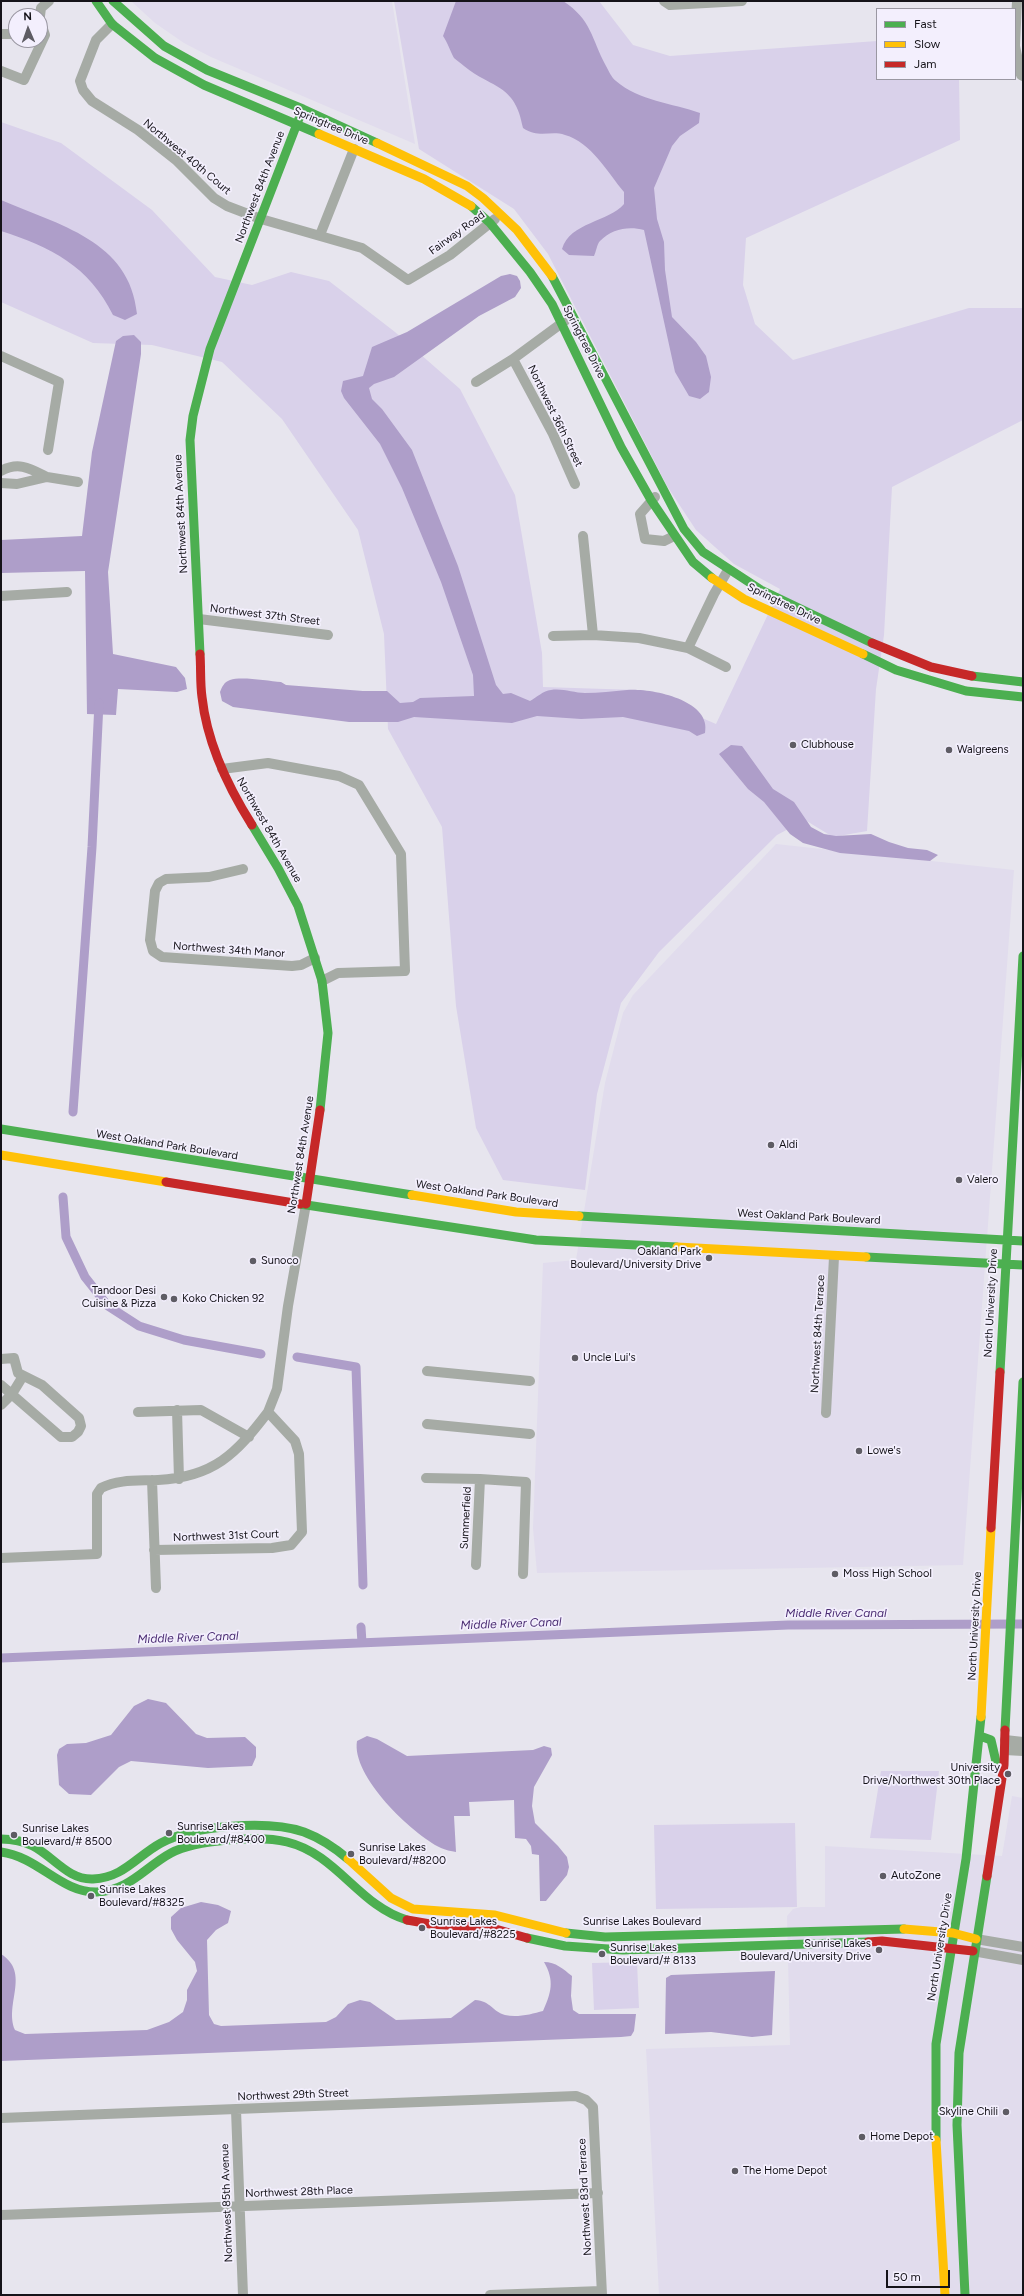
<!DOCTYPE html>
<html>
<head>
<meta charset="utf-8">
<style>
	body { margin:0 }
	#map { position:relative; width:1024px; height:2296px; overflow:hidden; background:#e7e5ee; font-family:Figtree,sans-serif }
	canvas { display:block }
	.frame { position:absolute; inset:0; border:2px solid #151319; pointer-events:none }
	.legend { position:absolute; left:876px; top:8px; width:140px; height:72px; box-sizing:border-box; background:#f3effd; border:1px solid #9a97a2; margin:0; padding:5px 7px; list-style:none; font-size:12px; color:#151319 }
	.legend li { display:flex; align-items:center; gap:8px; height:20px }
	.legend b { width:20px; border:1px solid #9a97a2 }
	.north { position:absolute; left:8px; top:8px; width:40px; height:40px; box-sizing:border-box; background:#f3effd; border:1px solid #9a97a2; border-radius:50%; rotate:358deg; font-size:11px; font-weight:700; line-height:16px; text-align:center; color:#151319 }
	.north::after { content:''; display:block; margin:auto; width:14px; height:18px; background:#5e5c64; clip-path:polygon(50% 0,100% 100%,50% 72%,0 100%) }
	.scale { position:absolute; left:886px; top:2270px; width:64px; height:18px; box-sizing:border-box; border:2px solid #151319; border-top:0; padding-left:5px; font-size:12px; line-height:14px; white-space:nowrap; color:#151319; -webkit-text-stroke:3px #f3effd; paint-order:stroke }
</style>
</head>
<body>
<div id="map">
<canvas width="1024" height="2296"></canvas>
<div class="frame"></div>
<ul class="legend">
<li><b style="height:5px;background:#4caf50"></b>Fast</li>
<li><b style="height:5px;background:#ffc107"></b>Slow</li>
<li><b style="height:5px;background:#c62828"></b>Jam</li>
</ul>
<div class="north">N</div>
<div class="scale">50 m</div>
</div>
<script>
const ctx = document.querySelector('canvas').getContext('2d');
ctx.lineJoin = 'round';
function paint(path, color) {
  ctx.fillStyle = color;
  ctx.fill(path, 'evenodd');
}
function stroke(path, color, width, dash) {
  ctx.strokeStyle = color;
  ctx.lineWidth = width;
  ctx.lineCap = dash ? 'butt' : 'round';
  ctx.setLineDash(dash || []);
  ctx.stroke(path);
}
function drawText(font, color, halo, rows, align = 'center') {
  ctx.font = font + ' Figtree,sans-serif';
  ctx.lineWidth = 3.5;
  ctx.setLineDash([]);
  ctx.textBaseline = 'middle';
  ctx.strokeStyle = halo;
  ctx.fillStyle = color;
  for (const [text, x, y, turn = 0] of rows) {
    ctx.save();
    ctx.translate(x, y);
    ctx.rotate((+turn || 0) * Math.PI / 180);
    ctx.textAlign = isNaN(turn) ? turn : align;
    if (halo) ctx.strokeText(text, 0, 0);
    ctx.fillText(text, 0, 0);
    ctx.restore();
  }
}
paint(new Path2D(`
	M131,1H392L415,144L211,57L184,43L155,23Z
	M776,844L1014,870L963,1565L537,1573L533,1528L543,1263L576,1260L605,1083L623,1013L633,995Z
	M1012,1796L1023,1798V2295H659L646,2049L790,2045L787,1916L793,1909L801,1907H825V1846L1002,1856Z`), '#e1dced');
paint(new Path2D(`
	M394,1H599L633,45L670,56L877,41V79H959L960,140L746,238L743,285L755,324L793,360L969,308H1023V420L892,487L884,635L876,689L867,831L833,837L805,820L777,835L659,952L621,1003L597,1094L585,1190L503,1180L476,1128L456,1006L442,827L388,729L384,634L358,530L282,419L222,362L152,345L93,343L1,302V122L61,143L152,210L215,277L252,285L291,272L329,281L395,332L460,389L515,495L542,653L543,687L637,690L716,724L780,589L734,564L696,530L667,486L548,254L514,209L419,149Z
	M881,1771H939L931,1840L870,1838Z
	M795,1823L797,1907L656,1909L654,1825Z
	M637,1962L639,2008L594,2010L592,1963Z`), '#d9d1ea');
paint(new Path2D(`
	M456,1H563C592,20 591,38 606,66C609,71 611,77 616,81C639,101 672,103 700,113L699,123L680,136L672,146L654,188L657,219L664,242L665,270L672,317L696,342L706,356L711,377L709,392L700,399L689,396L675,372L644,230C628,226 612,229 600,241C597,244 596,252 594,256L569,255L562,249C570,222 609,222 624,204V192C608,173 591,142 565,135C550,130 540,139 523,128C515,83 492,89 464,66C461,63 457,61 454,58C450,51 448,43 443,36Z
	M1,200C58,225 130,240 137,314L125,320L113,315C89,266 51,247 1,231Z
	M510,274L517,276L520,281L521,288L515,297L479,316L394,377L374,384L369,388L372,399L382,409L412,450L458,566L496,685L503,694L511,693L530,701C537,697 543,691 551,690C562,688 574,693 585,693C599,693 613,691 627,690C651,688 712,700 705,733L697,736L689,731L623,717L581,719L537,716L512,723L414,717L398,722H349L233,707L222,701L220,692C222,687 224,682 230,680C241,676 268,681 281,682L286,685L363,691H387L400,703L413,702L420,698L474,696L473,675L441,582L402,488L380,444L344,398L341,391L343,381L363,376L372,347L407,332L501,276Z
	M134,335L141,342V354L108,572L113,654L176,667L185,678L187,689L177,692L118,689L116,715L87,714L85,571L1,573V540L82,536L92,452L116,341L123,336Z
	M731,745L742,746L773,789L794,802L811,827L824,834L836,836L871,834L889,842L908,848L927,850L938,855L930,861L840,853L803,843L790,834L764,802L748,789L719,754Z
	M148,1699L166,1703L196,1734L207,1738L245,1737L256,1747V1757L252,1766L208,1768L131,1761L119,1767L91,1795L69,1794L59,1785L57,1755L59,1749L67,1744L86,1743L111,1735L134,1706Z
	M367,1736L377,1739L407,1756L533,1750L544,1746L551,1748L552,1755L534,1787L532,1806L535,1823L558,1846L567,1857L569,1867L567,1875L546,1901H540L539,1855L532,1854L531,1846L526,1839L515,1838L514,1800L469,1802L470,1816H454L456,1852C451,1851 445,1850 441,1848C412,1834 351,1776 357,1741Z
	M201,1902L218,1905L231,1911L228,1923L216,1930L207,1940L209,2015L214,2024L221,2026L326,2022L336,2017L348,2004L360,2000L370,2002L396,2020L451,2018L475,2000C491,2001 493,2012 505,2015C517,2018 532,2014 543,2011C551,1993 555,1981 544,1962C556,1962 563,1969 572,1976L571,1996L573,2010L579,2014H636L634,2031L631,2036L621,2037L1,2061V1954C31,1973 4,2004 15,2030L25,2034L147,2030L169,2022L183,2012L187,2000V1990L197,1971L195,1962L177,1940L171,1929V1917L181,1908Z
	M775,1971L772,2035L752,2037L711,2032L665,2034L666,1978L671,1975Z`), '#ae9ec9');
stroke(new Path2D(`
	M73,1112L92,847L99,703
	M63,1197L66,1237L85,1277L108,1306L139,1326L184,1340L261,1354
	M297,1357L356,1367L363,1585
	M361,1627L362,1643
	M1,1658L788,1625L1023,1624`), '#ae9ec9', 9);
stroke(new Path2D(`
	M664,1L670,5L742,1
	M40,16L41,8L49,1
	M112,24L96,40L80,81L83,90L92,101L138,130L176,160L214,198L227,206L261,219L362,248L408,280L450,255L495,219
	M1,34H16
	M1015,46L1017,1
	M1015,46L1021,75L1023,76
	M1,71L24,80L45,35L40,20
	M320,235L354,149
	M1,356L59,382L48,450
	M513,359L553,434L575,484
	M476,382L513,359L566,320
	M1,471C19,461 31,469 47,477
	M1,483L17,484L47,477L78,482
	M655,497L640,514L645,539L664,541L674,536
	M583,536L593,635L639,638L688,648L726,667
	M1,596L67,592
	M199,619L328,635
	M553,636L593,635
	M688,648L714,594L728,570
	M222,769L268,763L339,776L359,785L401,854L405,971L338,973L322,981
	M243,869L209,877L166,879L159,883L155,891L150,940L153,951L162,957L292,966L301,965L315,958
	M1,1359L14,1358L18,1373L42,1385L79,1418L81,1426L78,1432L72,1437H61L1,1385
	M427,1371L530,1381
	M1,1405L12,1394L23,1376
	M177,1410L179,1479
	M138,1412L201,1410L249,1437
	M826,1413L834,1257
	M427,1424L530,1434
	M426,1478L480,1479L476,1565
	M480,1479L526,1482L523,1574
	M152,1480L156,1588
	M154,1550L272,1548L291,1545L302,1532L299,1454L295,1441L268,1412L277,1389L288,1306L306,1204
	M1,1558L97,1554V1494L101,1488C119,1479 138,1481 158,1480C214,1477 236,1454 268,1412
	M1005,1740L1023,1742
	M1005,1750L1023,1751
	M976,1939L1023,1947
	M973,1951L1023,1960
	M236,2110L243,2295
	M1,2118L576,2096L586,2100L593,2107L602,2295
	M1,2215L598,2193
	M490,2295L601,2291`), '#a6aba5', 10);
stroke(new Path2D(`
	M96,1L112,24L155,58L204,85L319,134
	M113,1L164,46L207,70L303,109L377,143
	M471,206L490,223L530,272L552,304L621,447L651,500L693,562L712,578
	M552,276L684,529L703,552L761,590L872,643
	M200,654L190,440L193,416L210,349L300,116
	M863,654L896,670L966,691L1023,697
	M972,676L1023,682
	M252,825L278,868L298,906L322,981L328,1033L320,1110
	M1,1129L412,1195
	M300,1204L536,1240L677,1247
	M579,1216L1023,1241
	M866,1257L1023,1265
	M1000,1372L1023,956
	M1005,1730L1023,1382
	M980,1736L991,1740L997,1766
	M1,1839C12,1839 23,1841 33,1846C54,1857 68,1880 93,1879C123,1878 137,1856 161,1843C195,1825 268,1820 304,1832C320,1838 335,1848 348,1859
	M1,1852C39,1857 61,1893 97,1892C129,1891 145,1867 171,1853C195,1840 260,1835 287,1842C337,1854 359,1906 407,1920
	M566,1933L605,1937L904,1929
	M527,1938L565,1946L623,1950L868,1942
	M936,2140V2044L966,1859L981,1717
	M965,2295L957,2125L959,2053L987,1876`), '#4caf50', 9);
stroke(new Path2D(`
	M319,134L424,179L471,206
	M377,143L467,186L483,198L517,230L552,276
	M712,578L744,599L863,654
	M1,1155L166,1182
	M412,1195L516,1212L579,1216
	M677,1247L866,1257
	M981,1717L991,1528
	M348,1859L391,1898L413,1909L495,1915L566,1933
	M904,1929L953,1933L976,1939
	M936,2140L945,2295`), '#ffc107', 9);
stroke(new Path2D(`
	M872,643L931,667L972,676
	M200,654C201,668 200,683 202,697C207,743 228,787 252,825
	M166,1182L300,1204
	M306,1204L320,1110
	M991,1528L1000,1372
	M987,1876L1004,1765L1005,1730
	M407,1920L430,1924L492,1928L527,1938
	M868,1942L882,1941L973,1951`), '#c62828', 9);
for (const [x, y, r, color] of [
	[793,745,4,"#5e5c64"],
	[949,750,4,"#5e5c64"],
	[771,1145,4,"#5e5c64"],
	[959,1180,4,"#5e5c64"],
	[709,1258,4,"#5e5c64"],
	[253,1261,4,"#5e5c64"],
	[164,1297,4,"#5e5c64"],
	[174,1299,4,"#5e5c64"],
	[575,1358,4,"#5e5c64"],
	[859,1451,4,"#5e5c64"],
	[835,1574,4,"#5e5c64"],
	[1008,1774,4,"#5e5c64"],
	[169,1833,4,"#5e5c64"],
	[14,1835,4,"#5e5c64"],
	[351,1854,4,"#5e5c64"],
	[883,1876,4,"#5e5c64"],
	[91,1896,4,"#5e5c64"],
	[422,1928,4,"#5e5c64"],
	[879,1950,4,"#5e5c64"],
	[602,1954,4,"#5e5c64"],
	[1006,2112,4,"#5e5c64"],
	[862,2137,4,"#5e5c64"],
	[735,2171,4,"#5e5c64"]
]) {
  const dot = new Path2D();
  dot.arc(x, y, r, 0, 2 * Math.PI);
  ctx.fillStyle = color;
  ctx.fill(dot);
  stroke(dot, '#f3effd', 1.5);
}
drawText('11px', '#151319', '#f3effd', [
	["Springtree Drive",331,126,23],
	["Northwest 40th Court",187,157,40],
	["Northwest 84th Avenue",260,187,-69],
	["Fairway Road",457,233,-36],
	["Springtree Drive",584,342,63],
	["Northwest 36th Street",555,416,64],
	["Northwest 84th Avenue",181,514,-93],
	["Springtree Drive",784,604,26],
	["Northwest 37th Street",265,615,7],
	["Northwest 84th Avenue",269,830,60],
	["Northwest 34th Manor",229,950,4],
	["West Oakland Park Boulevard",167,1145,9],
	["Northwest 84th Avenue",301,1155,-81],
	["West Oakland Park Boulevard",487,1194,8],
	["West Oakland Park Boulevard",809,1217,3],
	["North University Drive",991,1303,-87],
	["Northwest 84th Terrace",818,1334,-87],
	["Summerfield",466,1518,-87],
	["Northwest 31st Court",226,1536,-2],
	["North University Drive",975,1626,-87],
	["Sunrise Lakes Boulevard",642,1922],
	["North University Drive",940,1947,-81],
	["Northwest 29th Street",293,2095,-2],
	["Northwest 28th Place",299,2192,-2],
	["Northwest 83rd Terrace",585,2197,-93],
	["Northwest 85th Avenue",227,2203,-92]
]);
drawText('11px', '#151319', '#f3effd', [
	["Clubhouse",801,745],
	["Walgreens",957,750],
	["Aldi",779,1145],
	["Valero",967,1180],
	["Oakland Park",701,1252,"right"],
	["Boulevard/University Drive",701,1265,"right"],
	["Sunoco",261,1261],
	["Tandoor Desi",156,1291,"right"],
	["Cuisine & Pizza",156,1304,"right"],
	["Koko Chicken 92",182,1299],
	["Uncle Lui's",583,1358],
	["Lowe's",867,1451],
	["Moss High School",843,1574],
	["University",1000,1768,"right"],
	["Drive/Northwest 30th Place",1000,1781,"right"],
	["Sunrise Lakes",177,1827],
	["Boulevard/#8400",177,1840],
	["Sunrise Lakes",22,1829],
	["Boulevard/# 8500",22,1842],
	["Sunrise Lakes",359,1848],
	["Boulevard/#8200",359,1861],
	["AutoZone",891,1876],
	["Sunrise Lakes",99,1890],
	["Boulevard/#8325",99,1903],
	["Sunrise Lakes",430,1922],
	["Boulevard/#8225",430,1935],
	["Sunrise Lakes",871,1944,"right"],
	["Boulevard/University Drive",871,1957,"right"],
	["Sunrise Lakes",610,1948],
	["Boulevard/# 8133",610,1961],
	["Skyline Chili",998,2112,"right"],
	["Home Depot",870,2137],
	["The Home Depot",743,2171]
], 'left');
drawText('italic 12px', '#4a2c72', '#f3effd', [
	["Middle River Canal",836,1613],
	["Middle River Canal",511,1624,-2],
	["Middle River Canal",188,1638,-2]
]);
</script>
</body>
</html>
